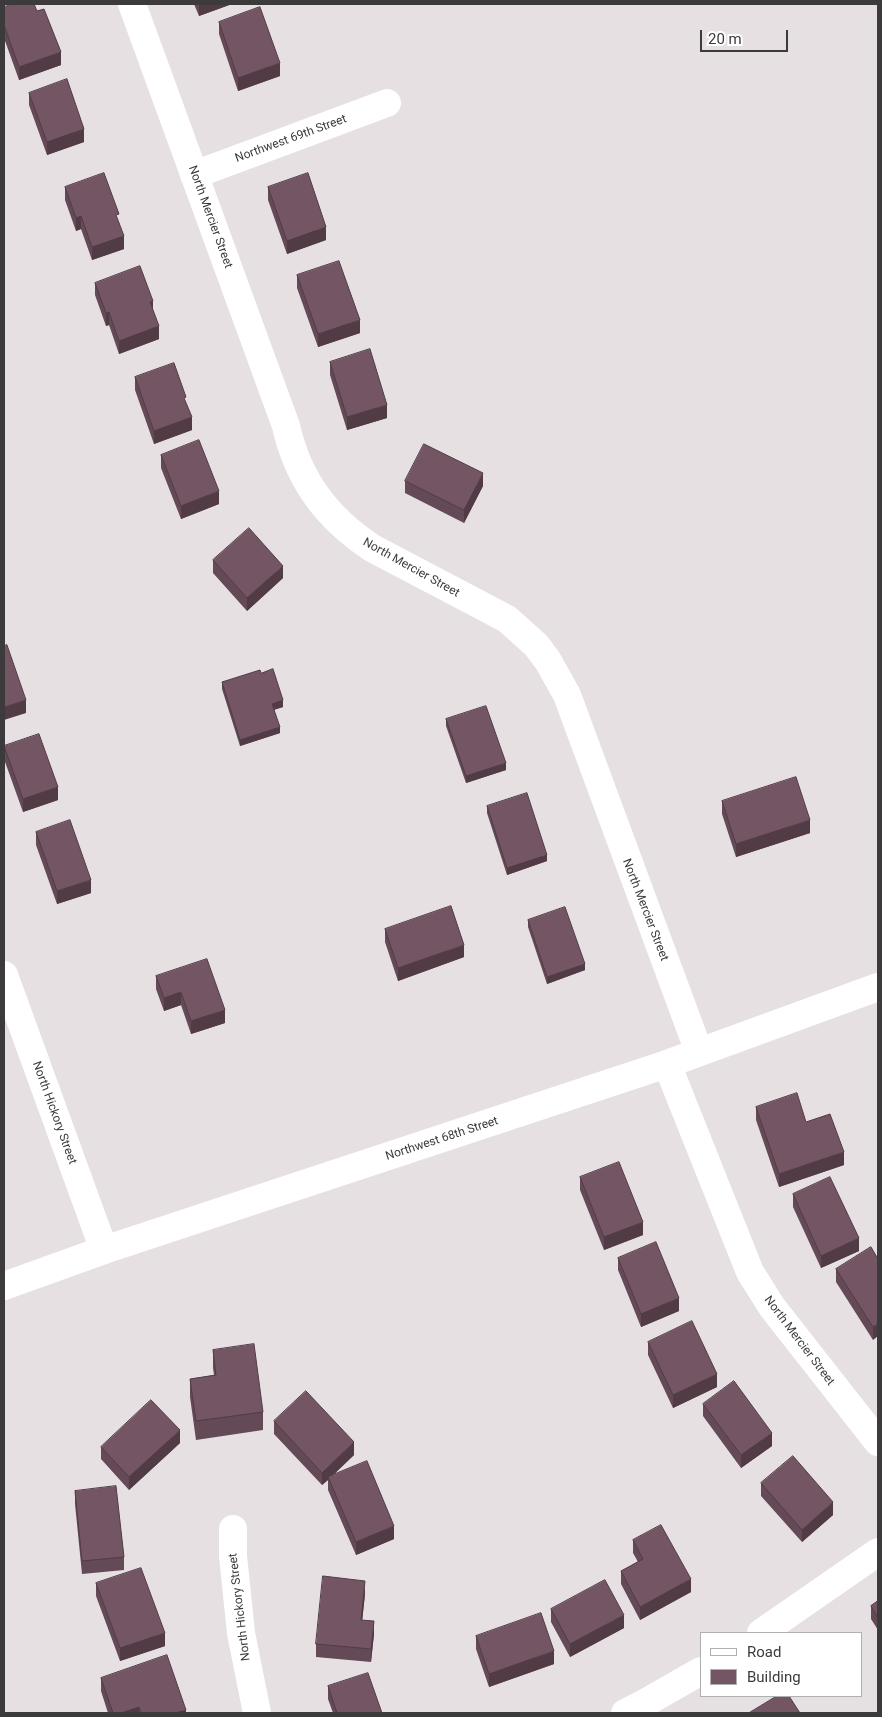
<!DOCTYPE html>
<html>
<head>
<meta charset="utf-8">
<style>
	body { margin:0 }
	#map { position:relative; width:882px; height:1717px; overflow:hidden; background:#e7e0e3; font-family:Roboto,sans-serif }
	canvas { display:block }
	.frame { position:absolute; inset:0; border:5px solid #3d3a3b; pointer-events:none }
	.legend { position:absolute; left:700px; top:1632px; width:162px; height:65px; box-sizing:border-box; background:#fff; border:1px solid #b1b0b1; margin:0; padding:6px 9px; list-style:none; font-size:15px; color:#3d3a3b }
	.legend li { display:flex; align-items:center; gap:10px; height:25px }
	.legend b { width:25px; border:1px solid #b1b0b1 }
	.scale { position:absolute; left:700px; top:30px; width:88px; height:22px; box-sizing:border-box; border:2px solid #3d3a3b; border-top:0; padding-left:6px; font-size:15px; line-height:18px; white-space:nowrap; color:#3d3a3b; -webkit-text-stroke:4px #fff; paint-order:stroke }
</style>
</head>
<body>
<div id="map">
<canvas width="882" height="1717"></canvas>
<div class="frame"></div>
<ul class="legend">
<li><b style="height:6px;background:#fff"></b>Road</li>
<li><b style="height:14px;background:#745564"></b>Building</li>
</ul>
<div class="scale">20 m</div>
</div>
<script>
const ctx = document.querySelector('canvas').getContext('2d');
ctx.lineJoin = 'round';
function stroke(path, color, width, dash) {
  ctx.strokeStyle = color;
  ctx.lineWidth = width;
  ctx.lineCap = dash ? 'butt' : 'round';
  ctx.setLineDash(dash || []);
  ctx.stroke(path);
}
function paint(path, color) {
  ctx.fillStyle = color;
  ctx.fill(path, 'evenodd');
}
function drawText(font, color, halo, rows, align = 'center') {
  ctx.font = font + ' Roboto,sans-serif';
  ctx.lineWidth = 5;
  ctx.setLineDash([]);
  ctx.textBaseline = 'middle';
  ctx.strokeStyle = halo;
  ctx.fillStyle = color;
  for (const [text, x, y, turn = 0] of rows) {
    ctx.save();
    ctx.translate(x, y);
    ctx.rotate((+turn || 0) * Math.PI / 180);
    ctx.textAlign = isNaN(turn) ? turn : align;
    if (halo) ctx.strokeText(text, 0, 0);
    ctx.fillText(text, 0, 0);
    ctx.restore();
  }
}
stroke(new Path2D(`
	M132,4L286,426C298,480 327,518 372,548L507,619L536,645L548,661L567,695L699,1052
	M194,175L387,103
	M4,975L104,1250
	M667,1064L750,1272L772,1307L878,1442
	M233,1529V1556L241,1633L257,1713
	M761,1633L878,1552
	M625,1713L645,1703L701,1671`), '#fff', 28);
stroke(new Path2D(`
	M4,1286L104,1250L667,1064L878,987`), '#fff', 28);
paint(new Path2D(`
	M194,4H232L199,16Z
	M4,7L61,65L19,80L4,38Z
	M219,22L280,76L238,91L219,34Z
	M29,93L84,142L47,155L29,105Z
	M65,187L119,222L124,249L92,260L81,229L76,231L65,200Z
	M268,187L326,240L287,254L268,200Z
	M297,275L360,333L318,347L297,288Z
	M95,283L153,311L159,339L119,354L109,325L106,326L95,295Z
	M330,362L387,418L347,430L330,375Z
	M135,377L186,404L192,430L154,444L135,390Z
	M161,455L219,504L181,519L161,468Z
	M405,481L483,486L464,523L405,493Z
	M213,560L283,578L247,611L213,573Z
	M261,673L283,707L274,710L280,733L240,746L222,689V682Z
	M446,719L506,770L466,783L446,726Z
	M4,746L58,800L23,812L4,759Z
	M722,801L810,833L736,857L722,814Z
	M487,806L547,861L507,875L487,813Z
	M36,832L91,893L57,904L36,845Z
	M528,920L585,970L547,984L528,927Z
	M385,929L464,957L398,981L385,942Z
	M156,976L225,1023L191,1034L181,1005L164,1011L156,989Z
	M756,1107L806,1122L844,1165L779,1187L756,1120Z
	M580,1177L643,1235L604,1250L580,1190Z
	M793,1194L859,1251L821,1268L793,1207Z
	M618,1258L679,1311L641,1327L618,1270Z
	M878,1259L873,1340L836,1282V1269Z
	M648,1342L717,1387L673,1408L648,1355Z
	M213,1350L263,1412V1430L196,1440L190,1397V1379L214,1375L213,1368Z
	M703,1404L772,1446L741,1468L703,1416Z
	M274,1421L354,1455L333,1475L394,1539L356,1555L328,1490V1480L322,1485L274,1434Z
	M180,1443L129,1490L101,1459V1447Z
	M761,1483L833,1515L802,1542L761,1496Z
	M75,1491L124,1557V1570L82,1574L75,1504Z
	M633,1540L691,1592L640,1620L621,1584V1571L638,1562L633,1553Z
	M96,1583L165,1646L120,1661L96,1596Z
	M365,1594L362,1620L374,1634L371,1662L316,1657V1644Z
	M878,1601V1630L871,1619V1606Z
	M551,1609L624,1628L570,1657L551,1622Z
	M476,1636L554,1664L489,1687L476,1649Z
	M101,1678L186,1713H108L101,1691Z
	M328,1686L382,1713H333L328,1699Z`), '#644956');
paint(new Path2D(`
	M199,4H232L199,16Z
	M61,52V65L19,80V67Z
	M280,63V76L238,91V78Z
	M84,129V142L47,155V142Z
	M81,216V229L76,231V218Z
	M326,227V240L287,254V241Z
	M124,236V249L92,260V247Z
	M153,301V314L150,302Z
	M109,312V325L106,326V313Z
	M360,320V333L318,347V334Z
	M159,326V339L119,354V341Z
	M387,405V418L347,430V417Z
	M192,417V430L154,444V431Z
	M483,473V486L464,523V510Z
	M219,491V504L181,519V506Z
	M283,566V578L247,611V598Z
	M26,700V713L4,720V707Z
	M283,700V707L272,710V704Z
	M280,727V733L240,746V740Z
	M506,763V770L466,783V776Z
	M58,787V800L23,812V799Z
	M810,820V833L736,857V844Z
	M547,855V861L507,875V868Z
	M91,880V893L57,904V891Z
	M464,945V957L398,981V968Z
	M585,964V970L547,984V977Z
	M181,992V1005L164,1011V998Z
	M225,1010V1023L191,1034V1021Z
	M844,1152V1165L779,1187V1174Z
	M643,1222V1235L604,1250V1237Z
	M859,1238V1251L821,1268V1256Z
	M679,1298V1311L641,1327V1314Z
	M878,1323V1336L873,1340V1327Z
	M717,1374V1387L673,1408V1395Z
	M180,1430V1443L129,1490V1477Z
	M772,1433V1446L741,1468V1455Z
	M354,1442V1455L329,1479L328,1477V1480L322,1485V1473Z
	M833,1502V1515L802,1542V1530Z
	M394,1526V1539L356,1555V1542Z
	M691,1579V1592L640,1620V1607Z
	M365,1581V1594L361,1633V1620Z
	M624,1615V1628L570,1657V1644Z
	M374,1621V1634L371,1662V1649Z
	M165,1633V1646L120,1661V1648Z
	M554,1651V1664L489,1687V1674Z
	M139,1707V1713H121Z
	M186,1710V1713H175Z`), '#513c46');
const building = new Path2D(`
	M14,4H34L37,11L44,9L61,52L19,67L4,25V7Z
	M260,7L280,63L238,78L219,22Z
	M67,79L84,129L47,142L29,93Z
	M104,173L119,214L116,215L124,236L92,247L81,216L76,218L65,187Z
	M308,173L326,227L287,241L268,187Z
	M339,261L360,320L318,334L297,275Z
	M140,266L153,301L150,302L159,326L119,341L109,312L106,313L95,283Z
	M370,349L387,405L347,417L330,362Z
	M174,363L186,397L184,398L192,417L154,431L135,377Z
	M199,440L219,491L181,506L161,455Z
	M424,444L483,473L464,510L405,481Z
	M249,528L283,566L247,598L213,560Z
	M7,645L26,700L4,707V646Z
	M273,669L283,700L272,704L280,727L240,740L222,682L260,670L261,673Z
	M486,706L506,763L466,776L446,719Z
	M39,734L58,787L23,799L4,746Z
	M796,777L810,820L736,844L722,801Z
	M527,793L547,855L507,868L487,806Z
	M70,820L91,880L57,891L36,832Z
	M451,906L464,945L398,968L385,929Z
	M565,907L585,964L547,977L528,920Z
	M207,959L225,1010L191,1021L181,992L164,998L156,976Z
	M797,1093L806,1122L830,1114L844,1152L779,1174L756,1107Z
	M619,1162L643,1222L604,1237L580,1177Z
	M830,1177L859,1238L821,1256L793,1194Z
	M656,1242L679,1298L641,1314L618,1258Z
	M871,1247L878,1259V1323L873,1327L836,1269Z
	M692,1321L717,1374L673,1395L648,1342Z
	M254,1344L263,1412L196,1421L190,1379L216,1375L213,1350Z
	M734,1381L772,1433L741,1455L703,1404Z
	M306,1391L354,1442L322,1473L274,1421Z
	M151,1400L180,1430L129,1477L101,1447Z
	M793,1456L833,1502L802,1530L761,1483Z
	M367,1461L394,1526L356,1542L328,1477Z
	M116,1486L124,1557L82,1561L75,1491Z
	M661,1525L691,1579L640,1607L621,1571L643,1559L633,1540Z
	M141,1568L165,1633L120,1648L96,1583Z
	M323,1576L365,1581L361,1620L374,1621L371,1649L316,1644Z
	M605,1580L624,1615L570,1644L551,1609Z
	M878,1601V1618L871,1606Z
	M541,1613L554,1651L489,1674L476,1636Z
	M167,1655L186,1710L175,1713H141L139,1707L121,1713H113L101,1678Z
	M368,1673L382,1713H337L328,1686Z
	M777,1696H789L800,1713H749Z`);
paint(building, '#745564');
stroke(building, '#513c46', 1);
drawText('12px', '#3d3a3b', '#fff', [
	["Northwest 69th Street",291,139,-20],
	["North Mercier Street",210,217,70],
	["North Mercier Street",411,568,29],
	["North Mercier Street",645,910,69],
	["North Hickory Street",54,1113,70],
	["Northwest 68th Street",442,1139,-18],
	["North Mercier Street",799,1341,53],
	["North Hickory Street",240,1607,-97]
]);
</script>
</body>
</html>
